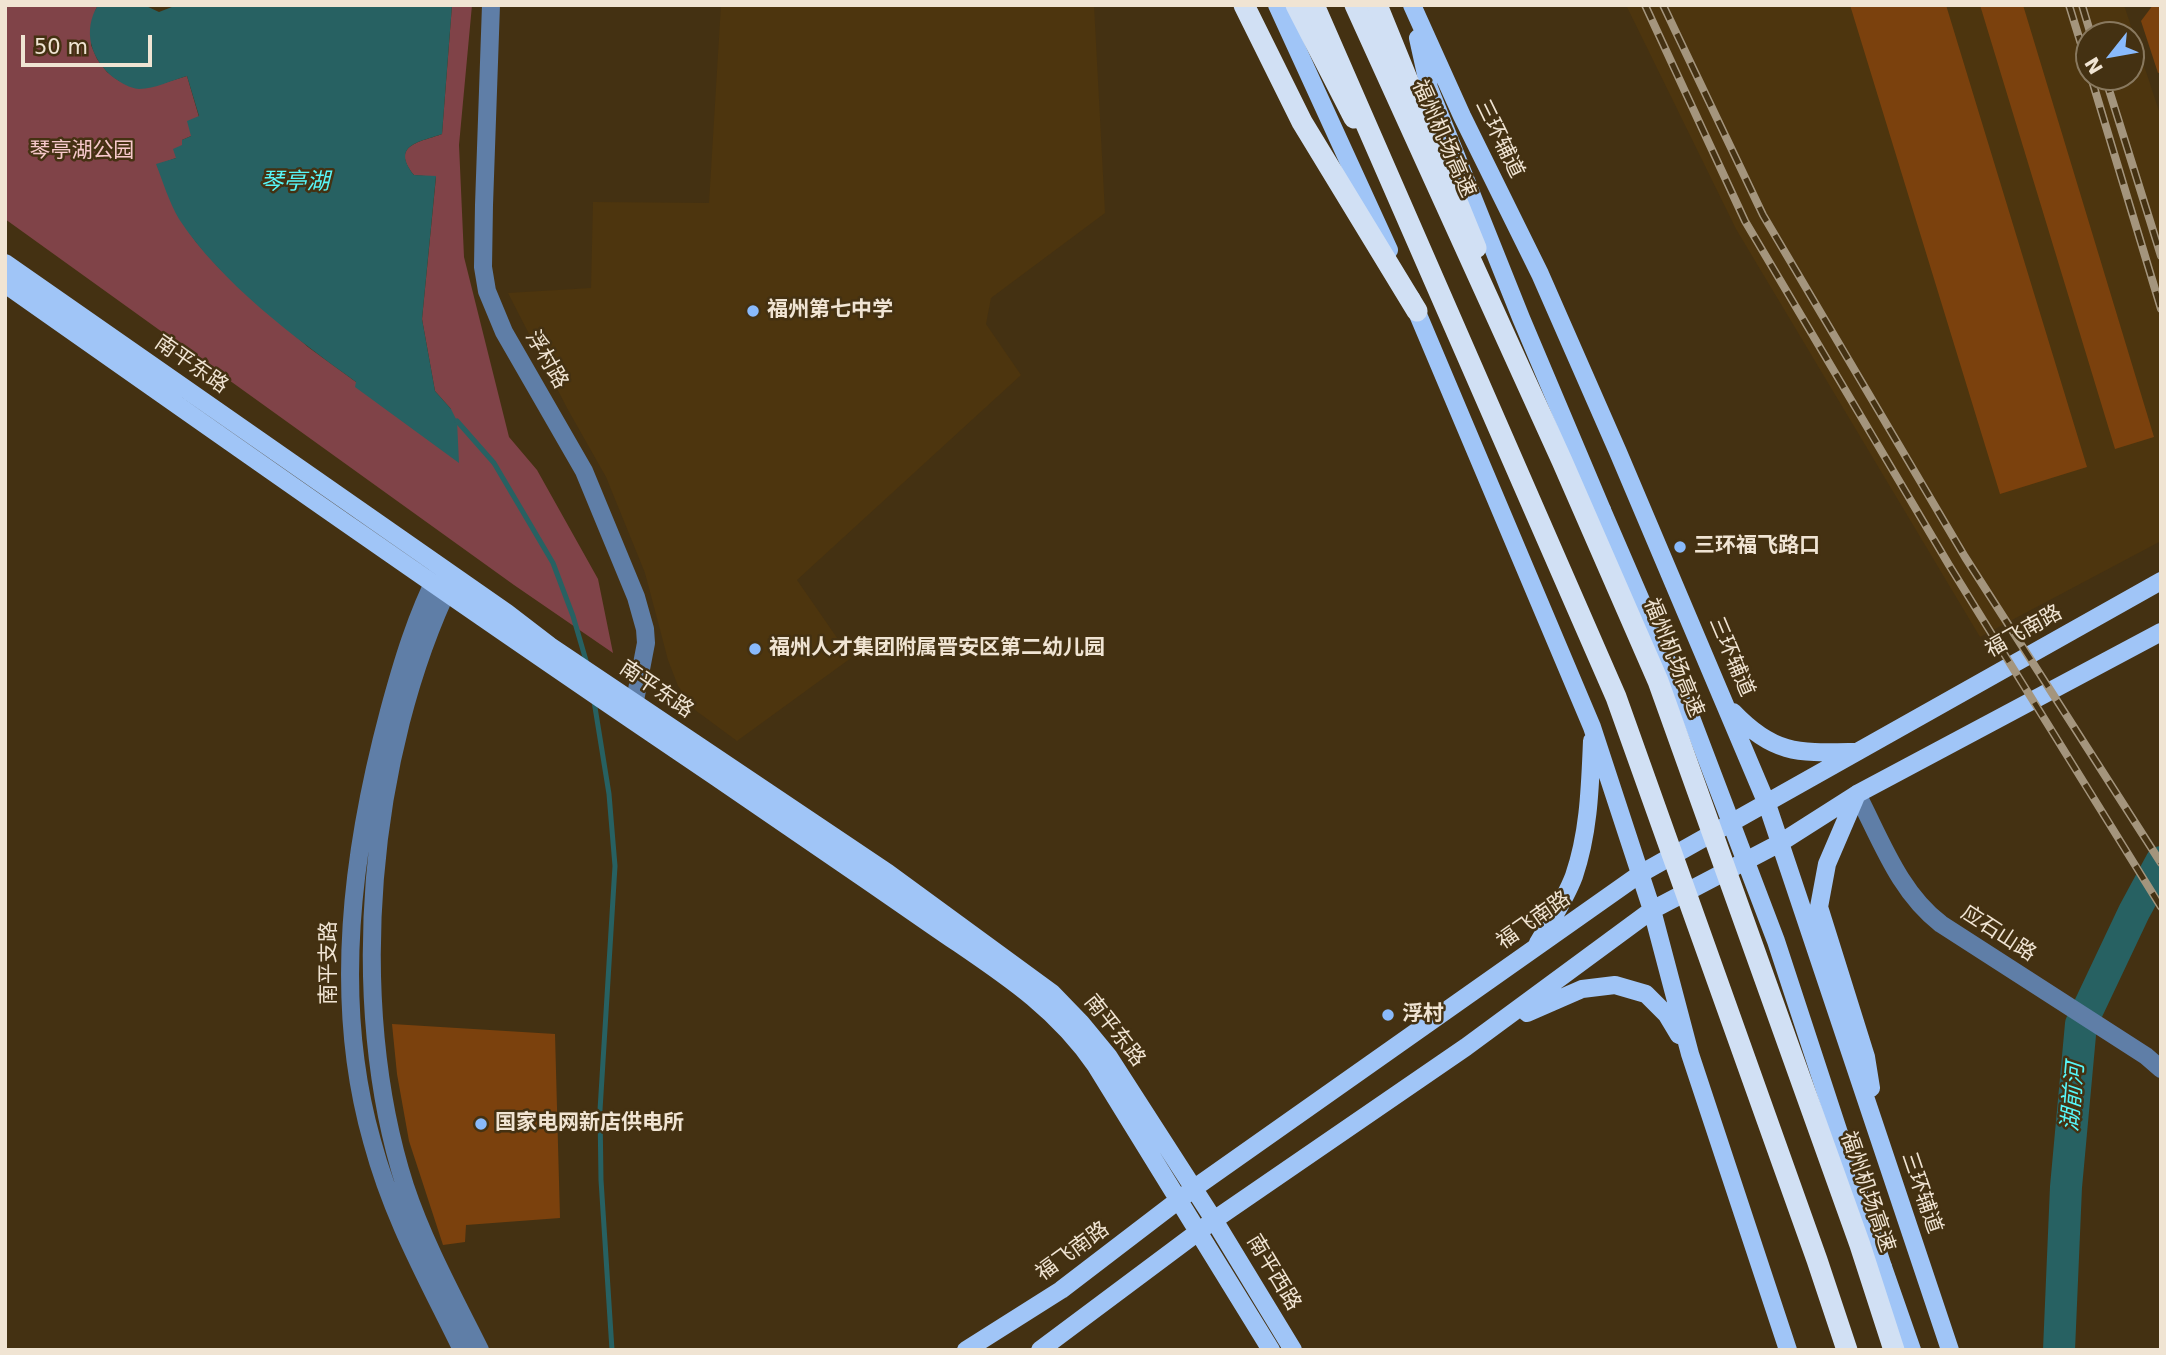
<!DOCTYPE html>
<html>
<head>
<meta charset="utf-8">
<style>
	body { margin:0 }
	#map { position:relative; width:2166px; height:1355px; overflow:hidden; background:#443112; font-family:"DejaVu Sans",sans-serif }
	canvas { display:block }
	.frame { position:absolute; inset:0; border:7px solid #f0e4d3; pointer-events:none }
	.north { position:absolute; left:2075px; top:21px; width:70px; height:70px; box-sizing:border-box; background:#443112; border:2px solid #89795f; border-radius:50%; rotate:239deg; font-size:19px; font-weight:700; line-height:28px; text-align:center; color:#f0e4d3 }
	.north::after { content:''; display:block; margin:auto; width:24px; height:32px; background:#89bafc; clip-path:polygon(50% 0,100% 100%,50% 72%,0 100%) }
	.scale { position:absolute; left:21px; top:35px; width:131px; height:32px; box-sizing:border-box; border:4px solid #f0e4d3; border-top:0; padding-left:9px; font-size:21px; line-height:24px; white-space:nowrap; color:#f0e4d3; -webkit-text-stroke:5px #443112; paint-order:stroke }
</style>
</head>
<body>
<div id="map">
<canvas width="2166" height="1355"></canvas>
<div class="frame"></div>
<div class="north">N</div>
<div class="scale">50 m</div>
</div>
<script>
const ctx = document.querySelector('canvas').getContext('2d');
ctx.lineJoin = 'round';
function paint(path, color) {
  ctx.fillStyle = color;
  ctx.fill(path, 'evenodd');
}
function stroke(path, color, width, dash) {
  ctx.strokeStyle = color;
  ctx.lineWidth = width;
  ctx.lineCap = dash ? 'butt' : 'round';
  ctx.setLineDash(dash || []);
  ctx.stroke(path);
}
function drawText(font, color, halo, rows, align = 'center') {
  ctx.font = font + ' "DejaVu Sans","Noto Sans SC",sans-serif';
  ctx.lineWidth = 5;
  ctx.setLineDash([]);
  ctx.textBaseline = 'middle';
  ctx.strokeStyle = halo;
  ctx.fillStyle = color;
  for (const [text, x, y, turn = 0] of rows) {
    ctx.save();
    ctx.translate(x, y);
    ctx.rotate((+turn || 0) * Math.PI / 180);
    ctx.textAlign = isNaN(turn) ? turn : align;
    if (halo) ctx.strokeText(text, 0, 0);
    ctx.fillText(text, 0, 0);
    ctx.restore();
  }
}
paint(new Path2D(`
	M721,5H1094L1105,213L991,298L986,324L1021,375L797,580L851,658L737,741L695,710L678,686L668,660L645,573L606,477L567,408L508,293L591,288L593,202L709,203Z
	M1626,5H2124L2161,117V541L1980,637L1736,229ZM2089,35H2131V77H2089Z`), '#4d350e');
paint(new Path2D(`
	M5,5H98L95,11L91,45L97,59L107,72L119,81L154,86L187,76L199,117L191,136L182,140L183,144L176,158L157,165L178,216L196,242L219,268L308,347L356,382L451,409L435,391L422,319L436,177L414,175C389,144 422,142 442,134L452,5H472L459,145L464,257L509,437L537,470L598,579L613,653L514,585L5,219Z`), '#804348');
paint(new Path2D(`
	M98,5H144L159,12L177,5H452L442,134C421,142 390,144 414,175L436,176L422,319L435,391L451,409L457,421L459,463L355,387L356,382C295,338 220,282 179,219C169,202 163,182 156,164L176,158L173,149L182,145V140L191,136L187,121L199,116L187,76C172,80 155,89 139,89C129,88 122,83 114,78C91,60 82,31 98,5Z`), '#276162');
stroke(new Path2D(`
	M457,421L494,463L553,563L573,616L587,664
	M594,701L609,794L615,866L600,1110L601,1180L612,1350`), '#276162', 5);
stroke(new Path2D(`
	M2059,1350L2066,1187L2081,1024L2134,912L2161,862`), '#276162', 32);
paint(new Path2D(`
	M1850,5H1946L2087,467L2000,494Z
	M1980,5H2023L2154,437L2115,449Z
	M2153,5H2161V72L2158,73L2141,21Z
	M392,1024L555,1034L560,1218L466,1225L465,1242L443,1245L409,1141L397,1074Z`), '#7b410d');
stroke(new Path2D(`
	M491,5L484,205L483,267L487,291L504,332L584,471L636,597L645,629L646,643L632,716
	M439,571C416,616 402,663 389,711C352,850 332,1000 372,1141C393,1219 427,1278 462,1350
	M452,580C368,753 346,1002 405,1186C424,1243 453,1296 480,1350
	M1857,794C1881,840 1899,892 1941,924L2146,1056L2161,1069`), '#5f7ea7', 18);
stroke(new Path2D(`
	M1277,5L1389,250
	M1412,5L1462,116L1540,274L1618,452L1767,804L1950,1350
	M1418,38L1429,88L1521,318L1602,510
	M5,263L507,613L550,646L888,873L1052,993L1081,1023L1109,1057L1214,1220L1293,1350
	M5,284C241,450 477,616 716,777C789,827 861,876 933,926C995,969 1053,1003 1096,1066L1271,1350
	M1411,298L1592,727L1652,910L1690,1054L1788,1350
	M1733,712C1774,755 1799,753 1854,752
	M1857,794L1827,864L1819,907L1866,1057L1871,1088
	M1538,943C1550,922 1565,900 1574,876C1589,832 1590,787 1592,741
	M1527,1013L1582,989L1615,985L1646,994L1667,1015L1679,1035
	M1883,1267L1912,1350
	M966,1350L1061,1290L1193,1189L1640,874L2161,581
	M1040,1350L1214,1220L1466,1047L1652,910L1780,843L1857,794L2161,632`), '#a0c5f7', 18);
stroke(new Path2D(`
	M1244,5L1302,122L1417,311
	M1296,5L1354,118
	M1377,5L1476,248`), '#d1e0f4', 21);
const rail = new Path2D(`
	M1645,5L1745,221L1949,565L2161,907
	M1663,5L1763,215L1965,557L2161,863
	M2069,5L2089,70
	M2082,5L2091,35
	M2091,77L2161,309
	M2105,77L2161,256`);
stroke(rail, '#a4957d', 8);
stroke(rail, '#443112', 5, [16]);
stroke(new Path2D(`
	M1602,510L1687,707L1776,941L1883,1267`), '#a0c5f7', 18);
stroke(new Path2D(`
	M1314,5L1616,697L1817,1260L1847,1350
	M1355,5L1562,461L1658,681L1860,1245L1894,1350`), '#d1e0f4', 21);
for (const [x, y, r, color] of [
	[753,311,7,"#89bafc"],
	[1680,547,7,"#89bafc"],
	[755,649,7,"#89bafc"],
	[1388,1015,7,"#89bafc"],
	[481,1124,7,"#89bafc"]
]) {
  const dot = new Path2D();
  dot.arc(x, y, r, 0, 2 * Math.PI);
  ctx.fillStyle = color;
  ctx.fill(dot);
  stroke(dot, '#443112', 2.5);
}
drawText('21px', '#f0e4d3', '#443112', [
	["福州机场高速",1443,139,66],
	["三环辅道",1499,139,64],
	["浮村路",546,360,60],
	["南平东路",191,365,35],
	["福飞南路",2024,632,-29],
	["三环辅道",1731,657,67],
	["福州机场高速",1673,658,68],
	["南平东路",656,690,34],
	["福飞南路",1534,921,-35],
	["应石山路",1998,934,33],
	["南平支路",330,963,-90],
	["南平东路",1114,1031,52],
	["福州机场高速",1867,1192,71],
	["三环辅道",1921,1193,71],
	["福飞南路",1073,1252,-36],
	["南平西路",1273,1273,59]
]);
drawText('21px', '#f7c9cb', '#443112', [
	["琴亭湖公园",82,152]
]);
drawText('bold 21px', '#f0e4d3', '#443112', [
	["福州第七中学",767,311],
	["三环福飞路口",1694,547],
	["福州人才集团附属晋安区第二幼儿园",769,649],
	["浮村",1402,1015],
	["国家电网新店供电所",495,1124]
], 'left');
drawText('italic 23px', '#57f6f8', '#443112', [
	["琴亭湖",295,183],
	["湖前河",2074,1097,-85]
]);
</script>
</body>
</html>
